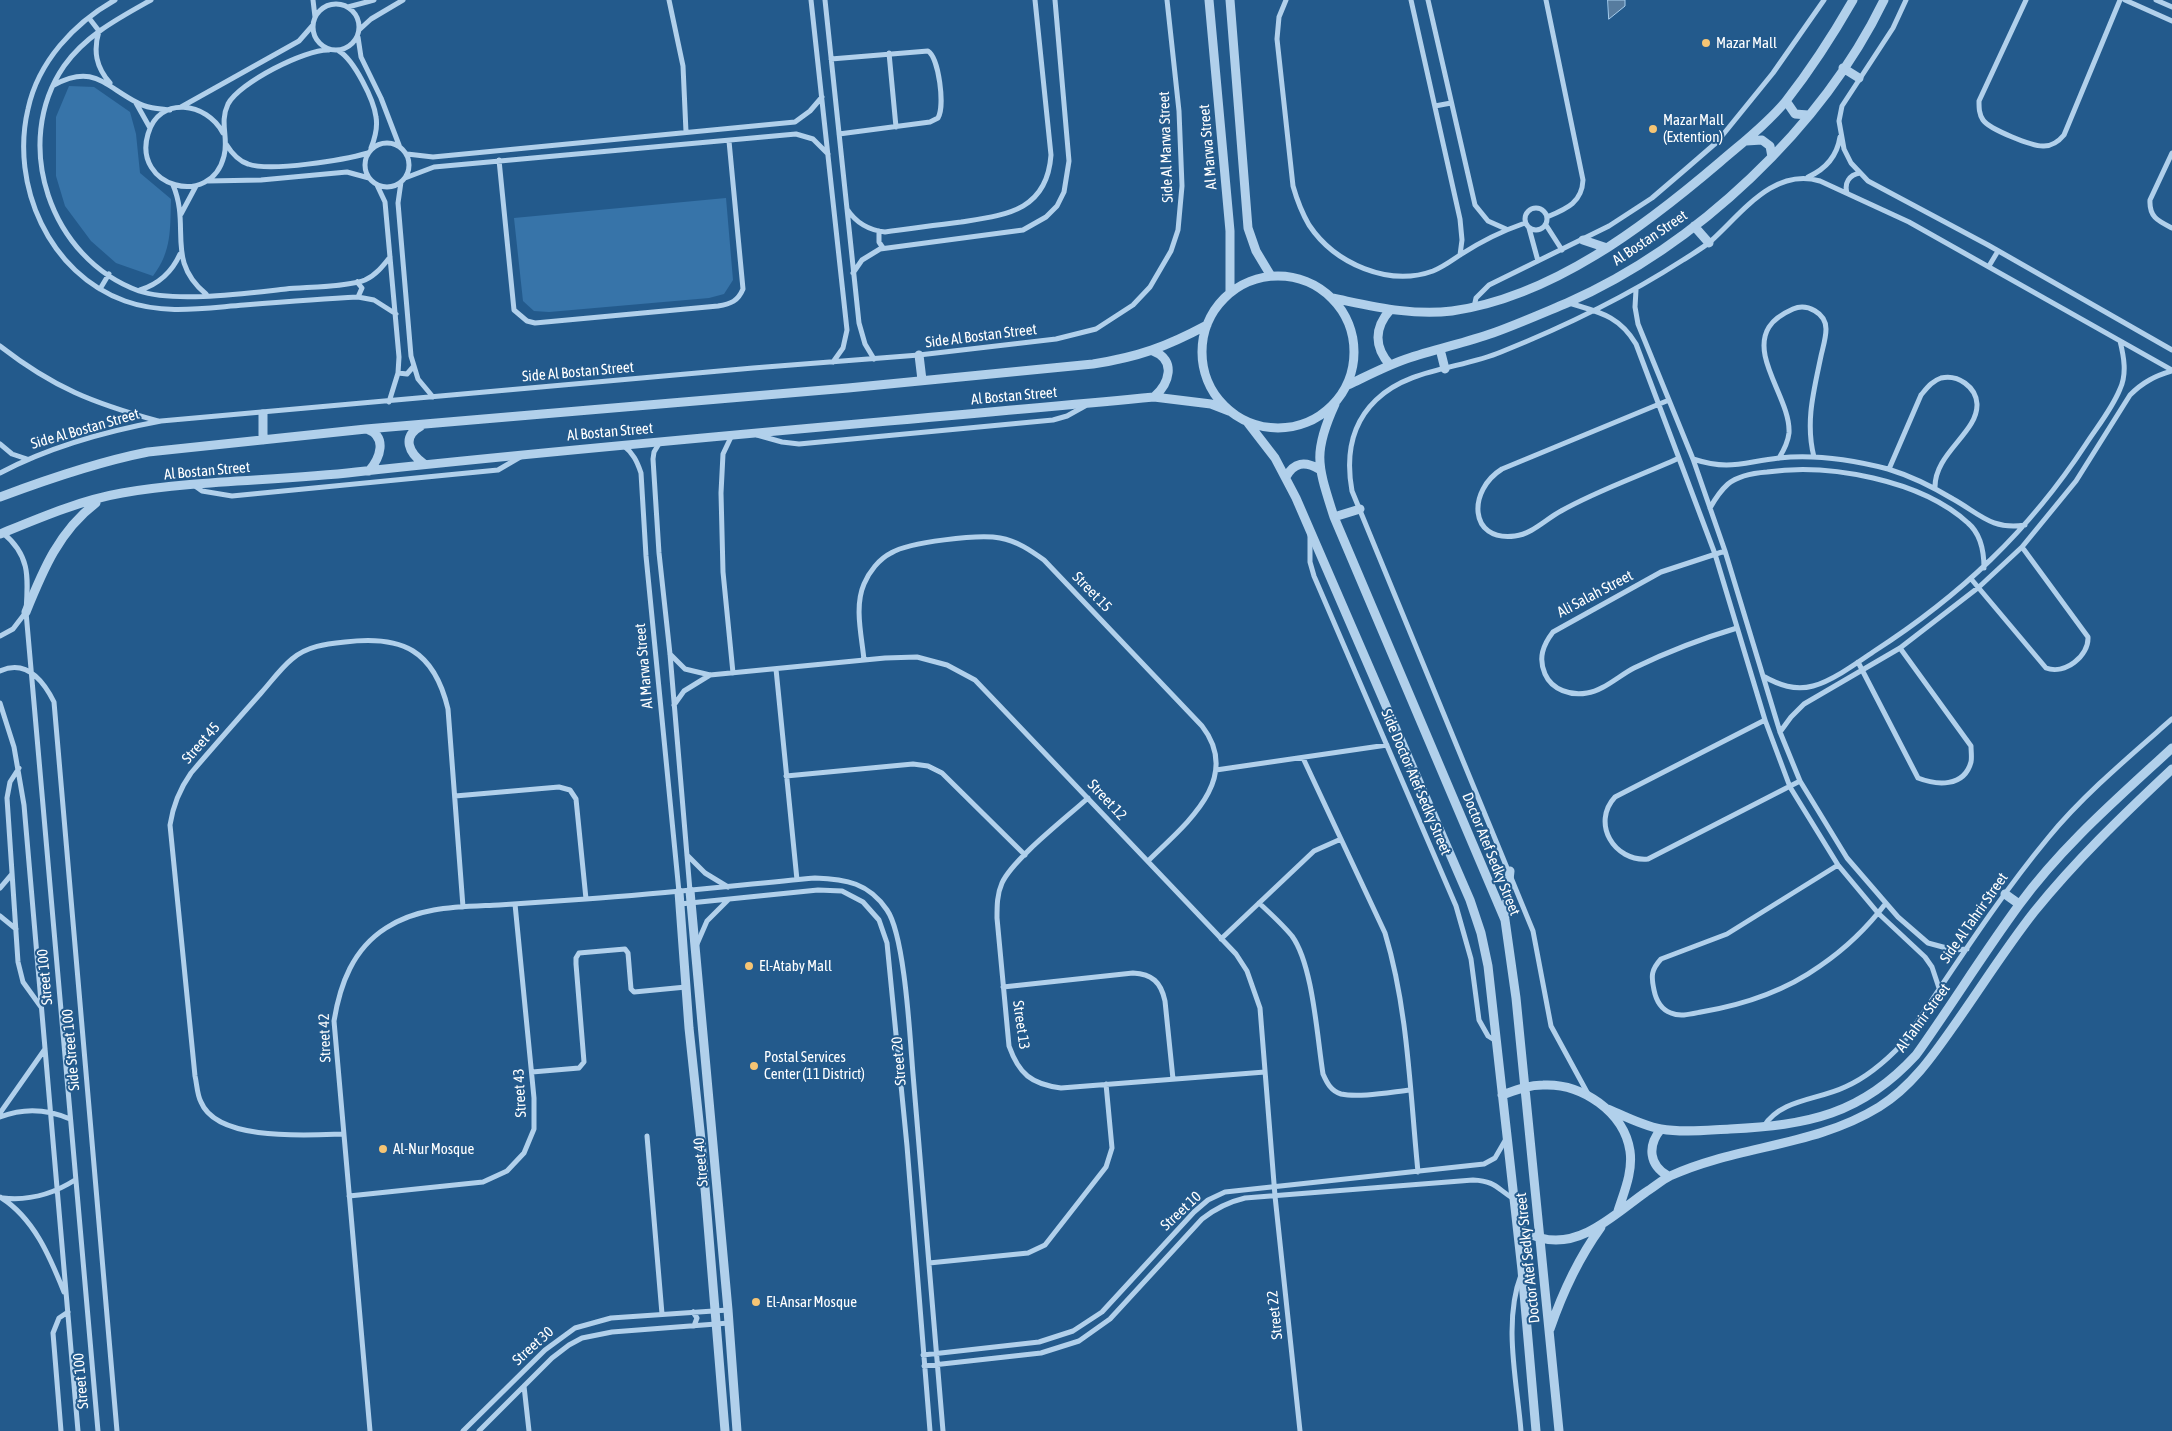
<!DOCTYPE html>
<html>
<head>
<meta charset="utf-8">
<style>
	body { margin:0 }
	canvas { display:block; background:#235a8c }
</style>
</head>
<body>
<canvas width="2172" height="1431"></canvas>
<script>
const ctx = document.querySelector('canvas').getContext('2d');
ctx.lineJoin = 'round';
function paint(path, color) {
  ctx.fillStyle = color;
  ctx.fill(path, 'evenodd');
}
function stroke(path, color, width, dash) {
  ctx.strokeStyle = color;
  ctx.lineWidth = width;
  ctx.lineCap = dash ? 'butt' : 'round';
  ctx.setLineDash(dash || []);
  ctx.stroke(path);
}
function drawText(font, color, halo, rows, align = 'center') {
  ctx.font = font + ' "Asap Condensed",sans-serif';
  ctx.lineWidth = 4;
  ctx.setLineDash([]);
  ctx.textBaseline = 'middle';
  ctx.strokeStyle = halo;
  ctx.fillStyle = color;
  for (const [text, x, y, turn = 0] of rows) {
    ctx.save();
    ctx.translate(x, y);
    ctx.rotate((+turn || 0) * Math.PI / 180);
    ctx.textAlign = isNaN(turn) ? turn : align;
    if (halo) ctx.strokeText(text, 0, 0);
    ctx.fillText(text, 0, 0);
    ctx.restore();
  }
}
paint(new Path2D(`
	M69,86L94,87L130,112L136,134L140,173L171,199C170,229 172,251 153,276L116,263L91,241L65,206L56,176V117Z
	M726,198L733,280L724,294L709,298L549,312L534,311L523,301L514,218Z`), '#3774a9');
const water = new Path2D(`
	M1608,0H1625V6L1609,19Z`);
paint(water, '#577c9f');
stroke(water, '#a5ccec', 1);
stroke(new Path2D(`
	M115,0C74,23 38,62 28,109C10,185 49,274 125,301C164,315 204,308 244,305C282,302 320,299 358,297L374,300L396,314
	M151,0C119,18 86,35 64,66C11,143 50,259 139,291C175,303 248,293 286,289C306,287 348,287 365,280C376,275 383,266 390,257
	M313,0L315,17
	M669,0L683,66L686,132
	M811,0L847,330L843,348L833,362
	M825,0L859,323L865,344L874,359
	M1286,0L1279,17L1277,39L1293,186C1297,200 1302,213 1309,225C1335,264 1389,287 1433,271C1443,267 1451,261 1460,255C1480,242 1502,231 1525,223
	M1411,0L1460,219L1462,240L1460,255
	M1428,0L1475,205L1488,221L1506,229
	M1546,0L1583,180C1582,203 1566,209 1547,217
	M1906,0L1893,28L1842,106L1839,121L1844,149L1851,163L1868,181L1988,245L2172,350
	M2026,0L1979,101C1979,108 1979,114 1983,120C1989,129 2033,147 2044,146C2053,146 2059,141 2064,135L2120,0
	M2125,0L2172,21
	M2156,0L2172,7
	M313 27a23 23 0 1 1 46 0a23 23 0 1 1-46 0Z
	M348,7L374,0
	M89,18L99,31C93,51 96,67 110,83
	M359,30L371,19L403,0
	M358,37L361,57L381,98L399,145
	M339,51C354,60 374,100 376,117C378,128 375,138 371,148
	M889,53L896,127
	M831,59L928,51C939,58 945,106 938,118L930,122L839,134
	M54,85C93,64 104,85 136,102C146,108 159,109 170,110
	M136,103L150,128
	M1435,106L1451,103
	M181,107L299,41L313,25
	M223,133C207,102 159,95 148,134C132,187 211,209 224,156C229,138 219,123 228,104C239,83 305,49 329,50
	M365 165a22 22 0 1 1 44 0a22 22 0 1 1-44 0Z
	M226,144C231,152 238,161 248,164C271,172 344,160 368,153
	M2172,153L2150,200C2149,217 2158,221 2172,228
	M407,154L433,157L795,122L810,111L822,97
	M499,160L514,310L527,321L535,323L718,306C731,304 738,301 743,289L729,141
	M1808,177C1826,169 1837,156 1840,137
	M405,178L434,167L796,134L813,139L828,154
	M207,181L261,180L347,172L369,178
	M401,182L398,203L411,356L418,379L433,397
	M173,185C191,227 165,260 206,294
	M377,185L385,202L399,357L398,373L389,402
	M1847,193C1844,183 1849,175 1860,173
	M1525 219a11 11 0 1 1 22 0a11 11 0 1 1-22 0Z
	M847,209C856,223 868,230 885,232C910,229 935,225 961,222C1006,215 1047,211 1051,155L1035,0
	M181,214L196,186
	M1546,225L1562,250
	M1529,228L1538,261
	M879,231V242L883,248
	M1989,266L1998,251
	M853,273L862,260L880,249L1023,230L1046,217L1057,206L1064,192L1069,161L1055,0
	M357,282L362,288L358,297
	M100,289L109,274
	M140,290C159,284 172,272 180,254
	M1636,290L1635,307L1638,324L1693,459L1725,551L1780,732L1800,781L1847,858L1898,917L1928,943L1954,950L1967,949
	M1569,303C1598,312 1619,315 1636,344L1715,554L1765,720L1790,787L1838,865L1878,913L1925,957L1932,967L1940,991
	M1474,307L1476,298L1489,285L1609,226L1652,198L1687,168L1717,142L1773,73L1824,0
	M0,346C54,388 93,403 158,421
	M398,373L407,374L413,367
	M1669,400L1502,469C1468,490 1468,542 1515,536C1532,534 1546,519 1561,511C1598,490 1640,476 1679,458
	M732,435L723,454L721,493L723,572L733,673
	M757,435L782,442L799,444L1053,420L1067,416L1085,406
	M660,442L654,452L653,459L659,553L670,654L690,891
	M0,444L12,454L27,459
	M623,445C633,453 637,461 641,473L646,556L679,892
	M1779,458C1784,450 1788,442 1789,433C1791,400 1750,357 1769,327C1774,319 1784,313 1793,309C1807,303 1826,313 1826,329C1826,338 1823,347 1821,356C1814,390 1805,422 1814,457
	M1693,459C1730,471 1743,462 1779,458C1815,454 1853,460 1888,469C1911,476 1933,487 1953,499C1980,514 1991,530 2025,525
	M1889,469L1921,395C1927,388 1932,381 1941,378C1958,374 1976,387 1977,404C1978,433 1934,453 1935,488
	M0,473C49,447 107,431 161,421L753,368L919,355L1056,339L1096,329L1133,305L1150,287L1171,251L1178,230L1182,186L1179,111L1167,0
	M195,486L202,491L232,496L498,470L522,456
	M1710,508C1715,499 1720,491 1728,484C1739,475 1754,473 1767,472C1829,463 1921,480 1968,523C1981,534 1984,553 1984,568
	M3,533C31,556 28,578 26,612L98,1431
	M1310,534V562L1314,576L1456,906L1471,959L1479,1020L1488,1036L1496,1041
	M1725,551L1661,572L1553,632C1543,645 1538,658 1545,674C1552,690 1571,696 1587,693C1603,691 1620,675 1634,668C1669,651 1700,639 1737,628
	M1972,580L2046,668C2065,675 2089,656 2088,637L2022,547
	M0,636L13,629L26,612
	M670,654L685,669L710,675L885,658L917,657L947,665L975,680L997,703L1236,954L1247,971L1260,1008L1275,1196L1300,1431
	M864,660C862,637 854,607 864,584C869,572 879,559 891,553C909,542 979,534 1000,538C1017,541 1030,550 1044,560L1202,726C1244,780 1183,826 1148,861
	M1858,662L1918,778C1936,785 1964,788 1971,762C1972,758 1971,751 1971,746L1900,648
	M776,669L797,880
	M0,671C26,659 43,680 54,702L117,1431
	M1763,676C1779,685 1795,691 1813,686C1832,681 1857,663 1873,652C1960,596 2029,531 2086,444C2097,427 2112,409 2120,389C2127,374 2124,357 2120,341
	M0,703L14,747L24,805L78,1431
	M674,705L684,691L710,675
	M1765,720L1615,797C1591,823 1614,862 1648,859L1800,781
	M1780,732L1791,717L1804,704L1900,648L1979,587L2022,547L2076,481L2130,395C2143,382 2155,376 2172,371
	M1303,758L1385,933C1408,1009 1410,1092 1418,1172
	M19,768L10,782L7,798L18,962L23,982L41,1007
	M1216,770L1387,745
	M786,776L913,764L928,766L942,773L1025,855
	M455,796L559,787L570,790L576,799L586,899
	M1088,798C1066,818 1013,859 1002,883C997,894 997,906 997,918L1009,1046C1019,1074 1031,1084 1061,1088L1265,1072
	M687,855L705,873L728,887
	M1838,865L1727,934L1661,959C1651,970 1651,976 1654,990C1656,1000 1660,1009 1671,1013C1680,1017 1691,1014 1701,1012C1743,1005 1785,991 1820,966C1845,949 1867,928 1886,903
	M0,888L12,874
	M1259,903C1270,913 1282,924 1292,936C1313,965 1317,1037 1323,1074C1327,1083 1331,1091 1341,1094C1359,1098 1391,1092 1410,1090
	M680,904L818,890L842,891L863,902L879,920L887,943L907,1146L930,1431
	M0,916L16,929
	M1221,939L1314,851L1341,839
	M697,944L707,921L728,900
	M1003,987L1133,973C1152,974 1161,982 1165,1001L1173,1079
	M532,1072L579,1068L584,1062L576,964V958L579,953L625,949L628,953L631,989L634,992L686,987
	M1588,1094L1551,1026L1533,931L1352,491C1346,458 1350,425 1376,400C1409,368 1461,369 1501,352C1566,326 1624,298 1683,260C1692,254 1703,248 1711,241C1742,213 1774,167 1820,181L1909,222L2172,370
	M0,1113L45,1049
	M0,1117C23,1108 47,1109 70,1119
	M1764,1126C1781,1099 1818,1100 1845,1087C1868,1077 1886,1061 1903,1043C1950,974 1995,902 2048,838C2082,796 2131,755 2172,719
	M344,1134C309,1135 217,1142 201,1102C197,1095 197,1084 195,1076L170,825C173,805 179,790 191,773C214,746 237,720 261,693C271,682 280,669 292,659C307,646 326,644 345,642C402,635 434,650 448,709L463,907
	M647,1136L662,1314
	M349,1196L483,1182L507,1171L524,1153L534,1129V1098L515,904
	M0,1197C34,1218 50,1257 64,1292
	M3,1198C30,1201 53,1194 75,1180
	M929,1263L1028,1253L1045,1245L1106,1167L1112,1148L1106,1084
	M1521,1275C1503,1322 1517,1382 1521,1431
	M693,1312L697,1318L694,1326
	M923,1355L1039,1342L1073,1331L1102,1312L1194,1212L1208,1200L1225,1192L1484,1164L1495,1158L1506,1139
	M924,1366L1041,1353L1079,1341L1110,1319L1202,1219C1216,1208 1228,1202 1245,1198L1473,1180C1496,1181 1497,1189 1514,1199
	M524,1386L529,1431
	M61,1431L53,1333L59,1318L68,1312
	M370,1431L334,1021C340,984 353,949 386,928C420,906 459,907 499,905C528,903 557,901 586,899C662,894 739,885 815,878C846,879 869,883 887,910C905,936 910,1039 913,1074C923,1193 933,1312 943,1431
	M463,1431L545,1350L575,1328L611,1318L728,1310
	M479,1431L552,1358L569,1345L582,1338L612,1332L729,1323`), '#b1d0eb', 5);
stroke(new Path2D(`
	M1209,0L1230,231V292
	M1230,0L1248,228L1256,251L1271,276
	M1843,68L1859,78
	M1786,101L1795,114L1808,115
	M1746,141L1762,140L1770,146L1772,157
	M1694,226L1709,243
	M1583,240L1607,248
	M1202 352a76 76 0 1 1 152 0a76 76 0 1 1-152 0Z
	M1332,298C1372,306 1411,316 1452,311C1552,297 1645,226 1720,162C1742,143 1767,124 1786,101C1811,69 1833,35 1853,0
	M1390,310C1374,328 1374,347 1390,365
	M1440,349L1445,369
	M1153,351C1177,360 1169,384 1154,397
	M919,355L922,380
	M1348,385C1367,376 1386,366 1406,359C1435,349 1465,343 1493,333C1518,324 1543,313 1567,303C1696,246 1822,128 1884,0
	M1335,404C1312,454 1318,466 1334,517L1505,920L1516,998L1559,1431
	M263,414V440
	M1248,423L1275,458L1296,498L1470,900L1481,933L1488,966L1522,1270L1536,1431
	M421,426C401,437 409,453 424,464
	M367,429C388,437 380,458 369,471
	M1286,477C1294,462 1305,461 1319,469
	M0,497C48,479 97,462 148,452L366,429L848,388L1093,364C1138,357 1166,347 1207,325
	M1334,517L1360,509
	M0,534C39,518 81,500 122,493C199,480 278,481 356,472C622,443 888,422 1154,397L1211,404L1229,411
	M26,612C43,570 59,531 96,503
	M690,891L728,1310L737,1431
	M679,892L689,1028L701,1140L725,1431
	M2005,894L2019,904
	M1505,917L1510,871
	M1502,1095C1516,1090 1528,1085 1543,1085C1582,1083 1624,1112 1630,1151C1633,1172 1624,1192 1618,1211
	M1608,1109C1624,1116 1643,1126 1661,1129C1683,1133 1708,1130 1730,1129C1808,1125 1861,1115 1916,1055C1951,1006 1983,954 2019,905C2062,846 2118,798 2172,748
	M1661,1129C1647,1146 1649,1165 1668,1176
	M1518,1228C1525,1231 1533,1236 1541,1238C1581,1249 1616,1213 1646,1192C1654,1187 1662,1180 1670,1176C1738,1145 1814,1147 1879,1107C1911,1087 1932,1057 1953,1027C1980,989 2005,949 2034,912C2076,860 2123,815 2172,769
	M1550,1329C1563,1291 1578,1259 1601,1227`), '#b1d0eb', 9);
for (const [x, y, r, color] of [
	[1706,43,5,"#f6c574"],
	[1653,129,5,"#f6c574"],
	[749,966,5,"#f6c574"],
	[754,1066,5,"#f6c574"],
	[383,1149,5,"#f6c574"],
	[756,1302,5,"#f6c574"]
]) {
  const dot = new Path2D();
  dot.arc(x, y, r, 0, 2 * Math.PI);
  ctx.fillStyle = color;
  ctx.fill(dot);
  stroke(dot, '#235a8c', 2);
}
drawText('15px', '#fff', '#235a8c', [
	["Mazar Mall",1716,43],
	["Mazar Mall",1663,120],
	["(Extention)",1663,137],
	["El-Ataby Mall",759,966],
	["Postal Services",764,1057],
	["Center (11 District)",764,1074],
	["Al-Nur Mosque",393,1149],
	["El-Ansar Mosque",766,1302]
], 'left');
drawText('15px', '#fff', '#235a8c', [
	["Side Al Marwa Street",1166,147,-92],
	["Al Marwa Street",1208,147,-95],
	["Al Bostan Street",1650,238,-34],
	["Side Al Bostan Street",981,336,-7],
	["Side Al Bostan Street",578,372,-5],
	["Al Bostan Street",1014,396,-5],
	["Side Al Bostan Street",85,429,-16],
	["Al Bostan Street",610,432,-5],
	["Al Bostan Street",207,471,-5],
	["Street 15",1092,592,46],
	["Ali Salah Street",1595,594,-28],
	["Al Marwa Street",644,666,-95],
	["Street 45",201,743,-49],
	["Side Doctor Atef Sedky Street",1416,782,67],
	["Street 12",1107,800,47],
	["Doctor Atef Sedky Street",1491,854,68],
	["Side Al Tahrir Street",1974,918,-55],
	["Street 100",45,977,-95],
	["Al Tahrir Street",1923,1018,-54],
	["Street 13",1021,1025,82],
	["Street 42",325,1038,-92],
	["Side Street 100",71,1050,-95],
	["Street 20",899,1061,-95],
	["Street 43",520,1093,-93],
	["Street 40",701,1162,-95],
	["Street 10",1181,1211,-43],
	["Doctor Atef Sedky Street",1528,1258,-96],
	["Street 22",1275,1315,-96],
	["Street 30",533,1346,-42],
	["Street 100",81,1381,-95]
]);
</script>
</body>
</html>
